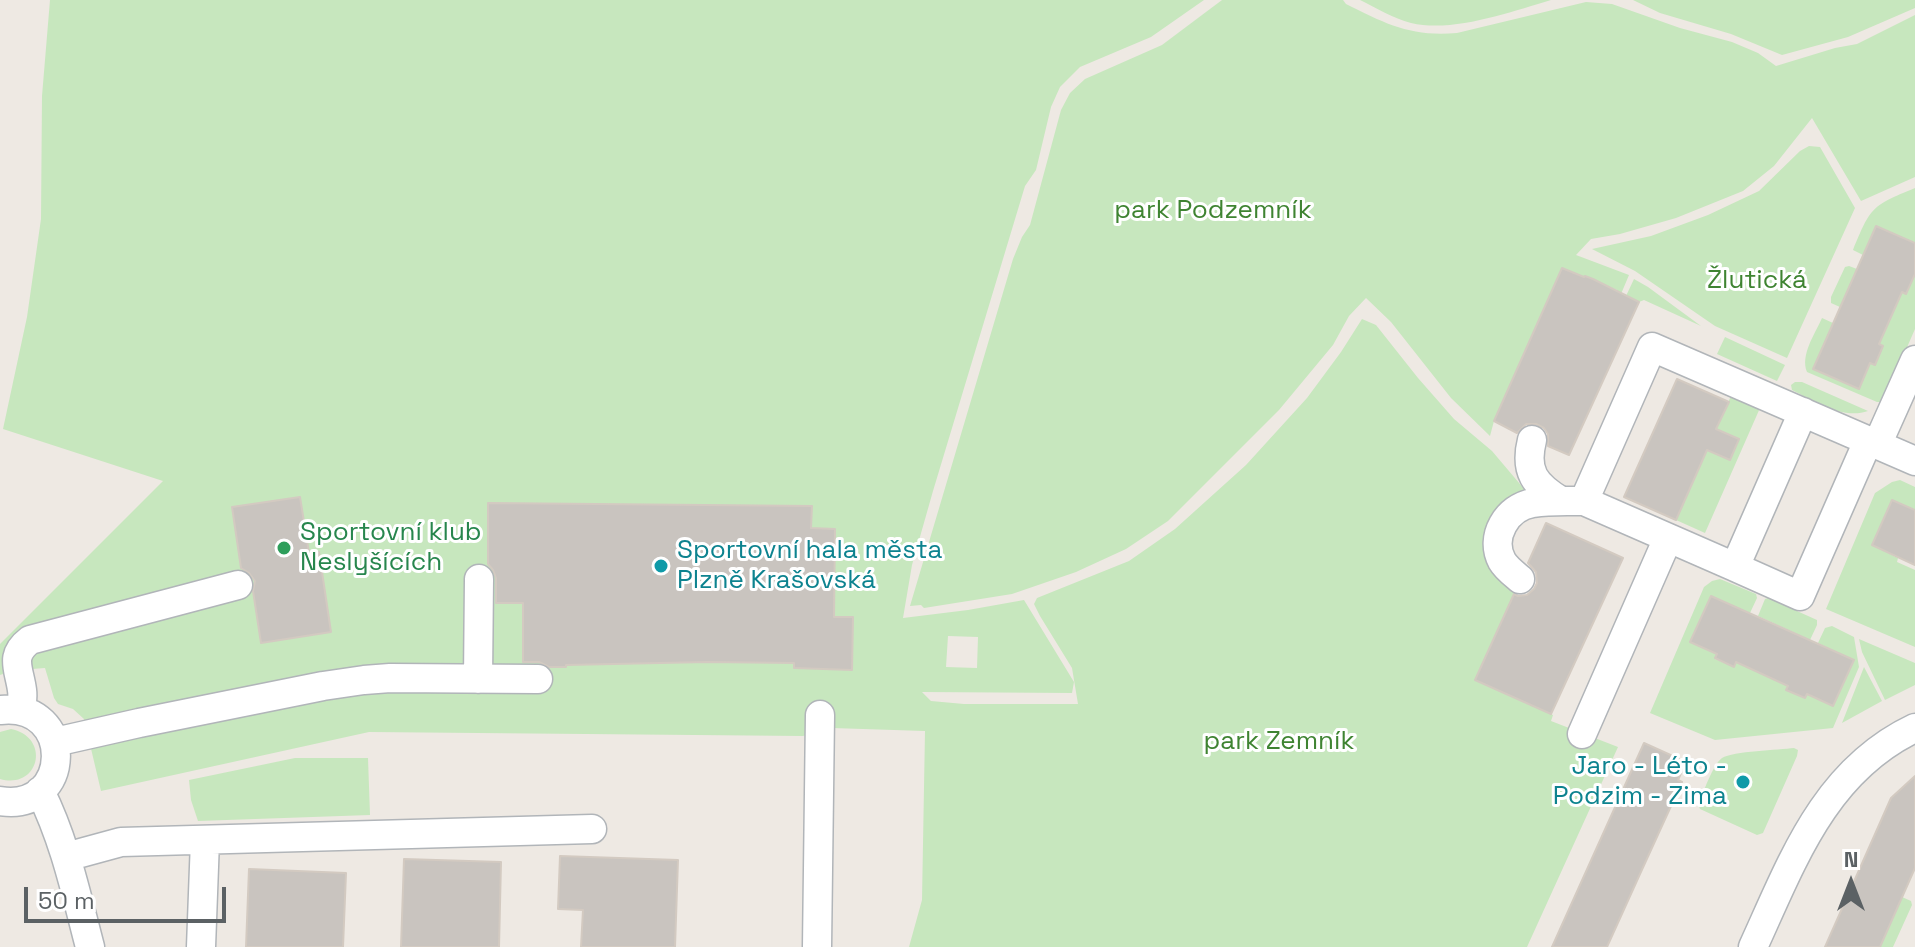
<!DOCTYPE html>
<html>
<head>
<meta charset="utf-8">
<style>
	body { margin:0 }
	#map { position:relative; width:1915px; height:947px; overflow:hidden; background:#eee9e3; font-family:"Space Grotesk",sans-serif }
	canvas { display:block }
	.north { position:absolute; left:1811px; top:843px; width:80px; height:80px; -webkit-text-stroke:6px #fff; paint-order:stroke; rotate:0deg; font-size:22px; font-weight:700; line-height:32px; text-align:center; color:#5b6164 }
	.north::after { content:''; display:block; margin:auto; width:28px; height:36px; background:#5b6164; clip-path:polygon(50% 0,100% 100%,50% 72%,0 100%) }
	.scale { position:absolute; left:24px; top:887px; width:202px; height:36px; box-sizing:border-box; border:4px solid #5b6164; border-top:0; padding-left:10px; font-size:24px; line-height:28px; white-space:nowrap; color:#5b6164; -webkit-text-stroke:6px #fff; paint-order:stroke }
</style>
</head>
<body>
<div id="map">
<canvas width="1915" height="947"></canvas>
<div class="north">N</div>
<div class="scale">50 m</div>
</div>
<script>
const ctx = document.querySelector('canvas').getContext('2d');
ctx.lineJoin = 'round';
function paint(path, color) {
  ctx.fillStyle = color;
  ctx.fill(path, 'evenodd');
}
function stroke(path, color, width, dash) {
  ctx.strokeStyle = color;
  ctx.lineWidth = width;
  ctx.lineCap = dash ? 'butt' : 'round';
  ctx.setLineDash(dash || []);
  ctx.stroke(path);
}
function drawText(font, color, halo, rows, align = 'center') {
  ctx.font = font + ' "Space Grotesk",sans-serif';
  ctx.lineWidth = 6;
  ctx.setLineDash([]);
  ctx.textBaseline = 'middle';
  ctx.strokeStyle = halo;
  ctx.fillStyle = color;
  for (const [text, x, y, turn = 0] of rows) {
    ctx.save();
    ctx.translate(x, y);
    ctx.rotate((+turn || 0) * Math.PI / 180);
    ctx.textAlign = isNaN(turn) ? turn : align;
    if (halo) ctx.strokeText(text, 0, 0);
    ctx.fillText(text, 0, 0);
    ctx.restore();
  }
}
paint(new Path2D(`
	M50,0H1204L1151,37L1080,67L1060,87L1051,107L1036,170L1025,186L933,491L912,565L903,618L968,610L1024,600L1074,682L1072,693L922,692L931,701L964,704H1078L1072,668L1040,616L1034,604L1037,598L1129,561L1175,529L1246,465L1307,398L1341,352L1362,319L1376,325L1418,378L1454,419L1492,451L1525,490L1510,500L1494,519L1515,591L1476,680L1553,715L1551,721L1618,747L1527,947H909L922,900L925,731L832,728L803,736L369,732L101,791L84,719L73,709L58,704L54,698L45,668L32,669L8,643L3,657V674L0,675V644L163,481L3,429L27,317L41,219L42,96ZM948,636L978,637L977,668L946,667Z
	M1222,0H1343L1346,4C1386,24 1411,37 1457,33L1586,2L1612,4L1680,28L1732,42L1758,53L1776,66L1835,48L1857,44L1915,15V177L1861,201L1812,118L1774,166L1743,191L1676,218L1620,234L1591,239L1576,255L1629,275L1621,294L1617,292V290L1585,276L1584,277L1562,268L1494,421L1490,436L1451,398L1391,322L1366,298L1349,316L1333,345L1279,410L1168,521L1126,549L1076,572L1012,594L924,608L921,605L910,606L1013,259L1022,237L1030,225L1061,110L1070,93L1085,79L1162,45Z
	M1360,0H1551C1510,12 1453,33 1411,23C1393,18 1376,8 1360,0Z
	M1633,0H1915V8L1848,37L1782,55L1731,34L1660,13Z
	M1809,146L1820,147L1855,208L1787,358L1715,326L1635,271L1592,249L1651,236L1708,215L1759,191L1800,151Z
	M1915,188V243L1877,226L1863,255L1853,250C1871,207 1871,206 1915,188Z
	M1915,262V329L1884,400L1881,402H1877L1807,372C1800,355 1815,334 1822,318L1833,323L1813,369L1859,389L1870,363L1875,364L1883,346L1879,344L1902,292L1906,294L1914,275Z
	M1849,266L1857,269L1840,307L1831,303V297L1845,267Z
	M1634,279L1648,287L1701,326L1644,300L1639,302L1626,296Z
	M1725,337L1785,365L1777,381L1717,354Z
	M1795,382H1802L1868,411C1843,420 1814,401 1792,390L1791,385Z
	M1731,396L1760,408L1705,533L1676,520L1707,450L1730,460L1739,440L1716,429Z
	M1900,480L1915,487V510L1892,500L1872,545L1898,558L1897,562L1915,570V647L1826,609L1875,493L1892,482Z
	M1720,579L1756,594L1757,598L1750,613L1711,596L1717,654L1715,659L1734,667L1736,662L1788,686L1786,690L1804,698L1807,694L1833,706L1854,661L1818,643L1825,628L1832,626L1854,637L1859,667L1833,728L1715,740L1650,713L1704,587L1712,581Z
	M1768,598L1817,620V625L1810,640L1758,616L1765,599Z
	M1859,639L1915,663V685L1885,700L1862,652Z
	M1864,667L1882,701L1842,723Z
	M11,729C51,737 40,790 0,779V732Z
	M1794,748L1798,750L1797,756L1763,833L1757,835L1700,809L1698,804C1703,794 1713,764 1722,758C1733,751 1779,750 1794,748Z
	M295,758H368L370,815L198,821L191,800L189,780Z
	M1902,897L1911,901L1912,905L1893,947H1880Z`), '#c7e7be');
const building = new Path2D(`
	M1876,226L1915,243V274L1906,294L1902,292L1879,344L1883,346L1875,365L1870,363L1859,389L1813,369Z
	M1562,268L1584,277L1585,276L1593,279L1639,302L1569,455L1548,446V434L1544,428L1536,424H1526L1517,433L1494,421Z
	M1677,379L1729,402L1716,429L1739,439L1730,460L1707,450L1676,520L1624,497Z
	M300,497L309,553L319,552L331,632L261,643L253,591L255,581L249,573L241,568L232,507Z
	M1892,500L1915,510V565L1872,545Z
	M488,503L812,506L811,528L835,529L834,617H853L852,670L794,668V663L707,662L566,665V667H549L539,662H523V603H496V578L493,570L488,564Z
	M1546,523L1623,558L1551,714L1475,680L1514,594L1518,596L1527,595L1534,589L1537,583L1536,572L1528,563Z
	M1711,596L1854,660L1833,706L1807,694L1805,698L1786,690L1788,686L1736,662L1734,667L1715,658L1717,654L1690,642Z
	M1644,743L1686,762L1678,780L1682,782L1640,874L1607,947H1552Z
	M1915,776V868L1880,947H1825L1891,798Z
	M560,856L678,860L675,947H581L583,910L558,909Z
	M404,859L501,862L499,947H401Z
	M249,869L346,873L343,947H246Z`);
paint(building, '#c9c4bf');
stroke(building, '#d3cac1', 2);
const minor = new Path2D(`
	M1803,412L1735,567L1584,501L1652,347L1915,461
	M1532,440C1524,472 1535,485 1561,501
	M1877,445L1915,360
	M1735,567L1800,596L1868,441
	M1520,579C1514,574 1506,568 1502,561C1489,537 1507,507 1533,503C1549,500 1567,501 1584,501
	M478,679L479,579
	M0,710C76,701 73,813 0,801
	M21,710C22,704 23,697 22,690C19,668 9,656 30,640L238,585
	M1582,734L1668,538
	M55,742L139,723L323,686L364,680L390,678L538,679
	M40,791C65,841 76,894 90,947
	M66,857L121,842L592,829
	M201,947L205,840
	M817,947L820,715
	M1753,947C1792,862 1824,771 1915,728`);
stroke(minor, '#b1b5b9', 31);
stroke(minor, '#fff', 28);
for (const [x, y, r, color] of [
	[284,548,8,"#2e9e5b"],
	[661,566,8,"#0f9aa8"],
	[1743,782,8,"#0f9aa8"]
]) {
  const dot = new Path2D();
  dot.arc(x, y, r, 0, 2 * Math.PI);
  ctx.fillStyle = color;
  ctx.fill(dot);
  stroke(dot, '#fff', 3);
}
drawText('26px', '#3f8432', '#fff', [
	["park Podzemník",1213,211],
	["Žlutická",1757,281],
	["park Zemník",1279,742]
]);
drawText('26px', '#27864d', '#fff', [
	["Sportovní klub",300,533],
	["Neslyšících",300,563]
], 'left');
drawText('26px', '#0d838f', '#fff', [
	["Sportovní hala města",677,551],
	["Plzně Krašovská",677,581],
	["Jaro - Léto -",1727,767,"right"],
	["Podzim - Zima",1727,797,"right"]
], 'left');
</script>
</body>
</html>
